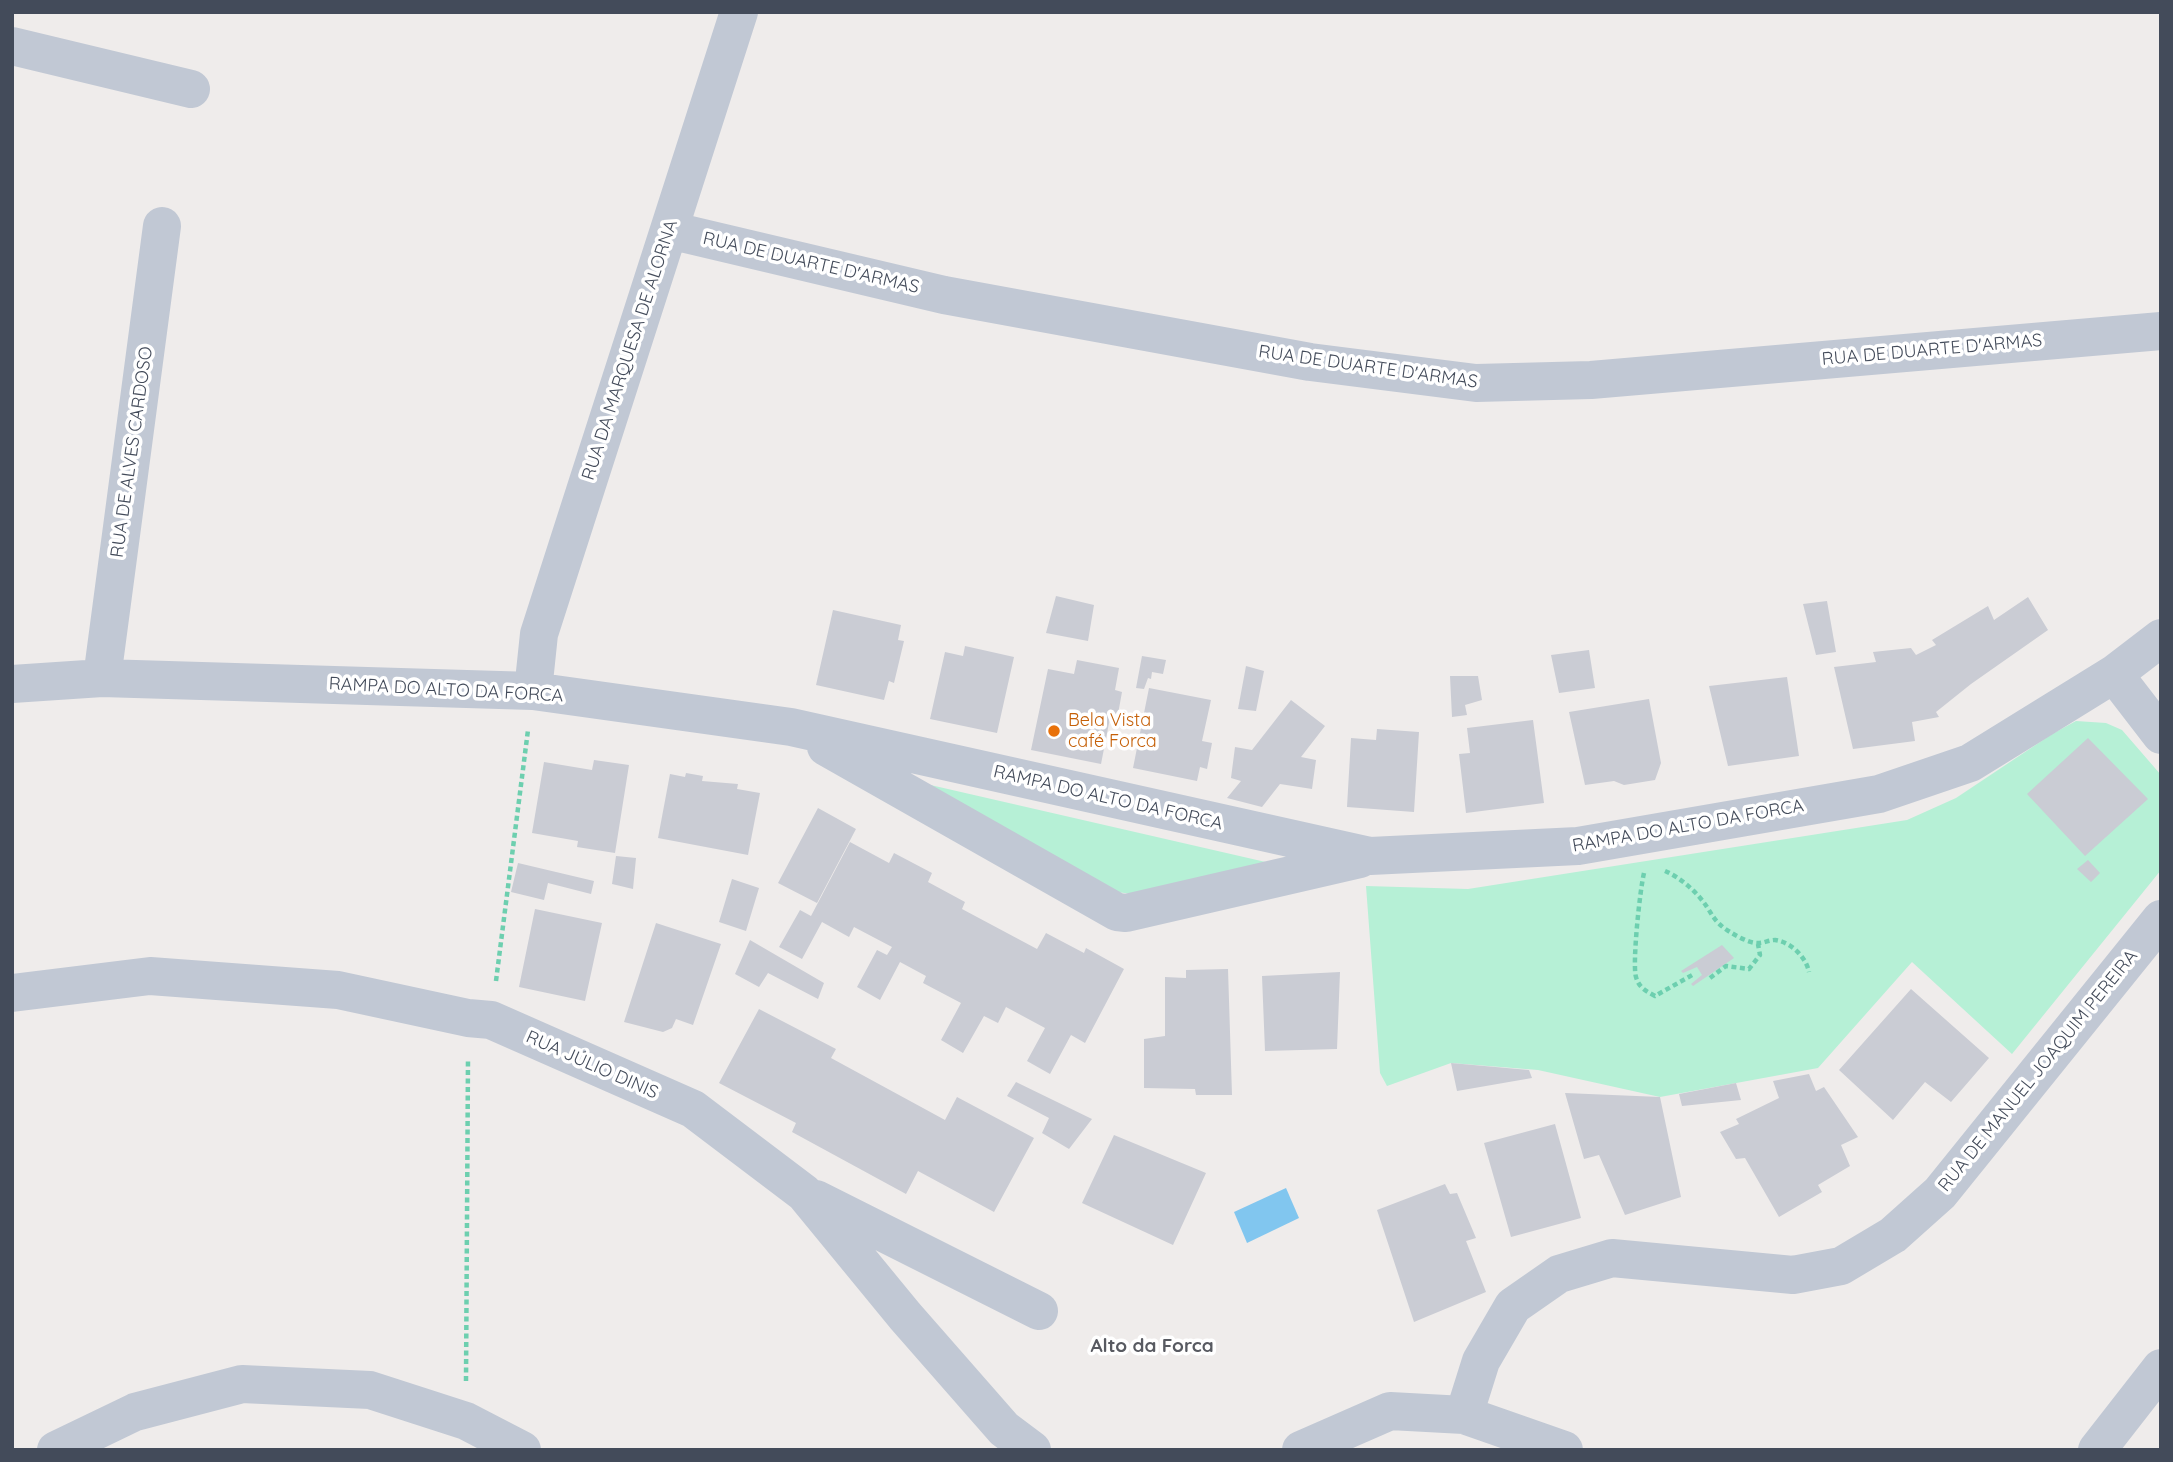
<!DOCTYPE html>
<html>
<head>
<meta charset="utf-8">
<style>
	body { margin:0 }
	#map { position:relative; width:2173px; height:1462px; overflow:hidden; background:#efeceb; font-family:Quicksand,sans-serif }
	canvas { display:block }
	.frame { position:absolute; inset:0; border:14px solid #434b5a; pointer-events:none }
</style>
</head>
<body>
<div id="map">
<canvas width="2173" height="1462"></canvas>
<div class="frame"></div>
</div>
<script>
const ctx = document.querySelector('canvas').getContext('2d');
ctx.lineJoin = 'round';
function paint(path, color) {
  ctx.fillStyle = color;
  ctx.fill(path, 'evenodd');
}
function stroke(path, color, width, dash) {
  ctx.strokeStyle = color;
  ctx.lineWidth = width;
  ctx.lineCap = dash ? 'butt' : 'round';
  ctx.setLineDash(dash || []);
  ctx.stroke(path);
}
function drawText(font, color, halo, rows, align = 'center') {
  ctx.font = font + ' Quicksand,sans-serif';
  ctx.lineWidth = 7;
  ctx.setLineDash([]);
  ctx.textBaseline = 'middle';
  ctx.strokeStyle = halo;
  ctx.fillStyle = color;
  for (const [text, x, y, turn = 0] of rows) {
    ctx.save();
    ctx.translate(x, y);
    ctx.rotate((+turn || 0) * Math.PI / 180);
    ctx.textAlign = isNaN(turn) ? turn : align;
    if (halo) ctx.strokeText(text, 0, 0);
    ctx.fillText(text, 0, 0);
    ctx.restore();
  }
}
paint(new Path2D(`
	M2076,721L2106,723L2122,730L2161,775V870L2012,1054L1912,962L1818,1068L1660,1097L1538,1070L1451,1063L1387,1086L1380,1073L1366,886L1468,889L1907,820L1956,798L2052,734Z
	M900,778L1283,866L1132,894L1117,892Z`), '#b6f0d6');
paint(new Path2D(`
	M1286,1188L1299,1218L1247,1243L1234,1212Z`), '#81c6ef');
paint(new Path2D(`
	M1056,596L1094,605L1088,641L1046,633Z
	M2028,597L2048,630L1971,684L1936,712L1939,717L1912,722L1915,741L1853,749L1834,667L1876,662L1873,652L1911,648L1916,655L1936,645L1932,640L1988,606L1994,620Z
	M1827,601L1836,652L1816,655L1803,604Z
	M833,610L901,625L898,640L904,641L894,683L889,681L884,700L816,685Z
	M965,646L1014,657L997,733L930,719L945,652L963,656Z
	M1589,650L1595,688L1559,693L1551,655Z
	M1142,656L1166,660L1163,674L1152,672L1151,679L1148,678L1144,689L1136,688Z
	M1077,660L1119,668L1115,690L1122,692L1118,714L1111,713L1101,764L1031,750L1048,669L1074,674Z
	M1246,666L1264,671L1256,711L1238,709Z
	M1450,676H1478L1482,700L1465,705L1467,715L1452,717Z
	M1787,677L1799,756L1728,766L1709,686Z
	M1149,688L1211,700L1202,741L1212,743L1207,769L1200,767L1197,781L1133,768Z
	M1649,699L1661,763L1655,780L1624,785L1614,781L1585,785L1569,712Z
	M1291,700L1325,726L1301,757L1316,760L1312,789L1280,784L1262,807L1227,798L1241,781L1231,778L1235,747L1252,750Z
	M1533,720L1544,803L1466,813L1459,754L1470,753L1467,728Z
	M1377,729L1419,732L1414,812L1347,807L1351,738L1376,740Z
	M2088,738L2148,799L2085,856L2027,794Z
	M594,760L629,765L615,853L577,847L578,841L532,833L544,762L592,770Z
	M686,773L703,776L702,781L738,784L737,789L760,793L748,855L658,838L670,774L685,777Z
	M818,808L856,829L817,903L778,883Z
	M850,842L889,863L894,853L932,873L928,882L965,902L962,909L1037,949L1046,933L1084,953L1086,948L1124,969L1085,1043L1071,1035L1050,1074L1027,1061L1045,1028L1006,1007L998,1023L984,1016L963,1053L941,1040L961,1003L923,983L926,976L900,962L880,1000L857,987L877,950L887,955L892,947L854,927L849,937L822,922L802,959L779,947L800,910L811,916Z
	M616,856L636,858L633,889L612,884Z
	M2088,860L2100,873L2091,882L2077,869Z
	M518,863L594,881L591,894L548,883L544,900L511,892Z
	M732,879L759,888L746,931L719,922Z
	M535,909L602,923L585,1001L519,987Z
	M656,923L721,944L693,1025L676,1019L672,1028L663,1032L624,1022Z
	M750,940L824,983L818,999L768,973L759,987L735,974Z
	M1722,945L1734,958L1693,986L1691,984L1702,975L1697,967L1683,973L1681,971Z
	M1228,969L1232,1095H1196L1195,1089L1144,1088V1039L1165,1036V977L1186,978V970Z
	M1340,972L1337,1049L1265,1051L1262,976Z
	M1911,989L1989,1058L1951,1102L1925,1082L1893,1120L1839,1070Z
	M759,1009L836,1049L831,1058L945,1120L957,1097L1034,1138L994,1212L918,1171L906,1194L792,1132L796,1123L719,1083Z
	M1451,1063L1529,1070L1532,1078L1457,1091Z
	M1809,1074L1816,1091L1824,1087L1858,1137L1841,1145L1850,1166L1818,1185L1822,1192L1779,1217L1745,1158L1736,1159L1720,1132L1739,1124L1736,1119L1779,1098L1773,1081Z
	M1016,1082L1092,1119L1069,1149L1042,1133L1049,1118L1007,1096Z
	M1736,1083L1741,1100L1682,1106L1679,1094Z
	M1565,1093L1660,1097L1681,1197L1625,1215L1599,1155L1584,1159Z
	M1555,1124L1581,1218L1511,1237L1484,1143Z
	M1114,1135L1206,1173L1173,1245L1082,1203Z
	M1445,1184L1450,1194L1457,1193L1476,1238L1466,1241L1486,1292L1414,1322L1377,1210Z`), '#caccd4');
stroke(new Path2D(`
	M1665,871C1681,878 1697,892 1707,907C1712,915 1715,921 1724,928C1731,933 1749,944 1759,943C1764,943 1769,940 1775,940C1791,942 1806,957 1809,972
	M1644,873C1640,889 1632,964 1636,977C1639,988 1646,991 1655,996L1694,974
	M1710,978L1726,966L1749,969L1760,955L1758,944
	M496,981L528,730
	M466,1381L468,1058`), '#6dcfaf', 4.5, [5, 3.5]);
stroke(new Path2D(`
	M12,46L191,89
	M669,230L944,295L1310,362L1476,383L1591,380L2161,331
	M2114,674L2161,735
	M102,678L162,226
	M12,684L102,678L533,691L791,727L1370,856L1578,846L1879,794L1970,763L2114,674L2161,638
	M533,691L539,634L739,12
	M826,747L1117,912L1126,913L1360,859
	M12,993L150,976L338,990L468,1018L491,1020L693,1109L804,1193L905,1316L1004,1429L1032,1450
	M816,1199L1039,1311
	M1464,1415L1481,1361L1513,1306L1559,1274L1612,1258L1793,1275L1841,1266L1893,1235L1940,1193L2161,919
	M56,1450L135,1412L242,1384L370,1390L466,1421L522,1450
	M1301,1450L1390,1411L1464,1415L1564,1450
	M2097,1450L2161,1368`), '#c1c8d4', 38);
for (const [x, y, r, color] of [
	[1054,731,7,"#e8710a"]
]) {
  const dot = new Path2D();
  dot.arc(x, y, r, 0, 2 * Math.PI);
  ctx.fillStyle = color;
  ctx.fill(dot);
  stroke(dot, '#fff', 2.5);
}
drawText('18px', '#434b5a', '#fff', [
	["RUA DE DUARTE D'ARMAS",811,263,13],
	["RUA DA MARQUESA DE ALORNA",630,350,-72],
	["RUA DE DUARTE D'ARMAS",1932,350,-5],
	["RUA DE DUARTE D'ARMAS",1368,367,8],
	["RUA DE ALVES CARDOSO",132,452,-82],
	["RAMPA DO ALTO DA FORCA",446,690,3],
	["RAMPA DO ALTO DA FORCA",1108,798,13],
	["RAMPA DO ALTO DA FORCA",1688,826,-10],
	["RUA JÚLIO DINIS",592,1065,24],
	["RUA DE MANUEL JOAQUIM PEREIRA",2038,1071,-51]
]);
drawText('18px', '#c56008', '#fff', [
	["Bela Vista",1068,721],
	["café Forca",1068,742]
], 'left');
drawText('bold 19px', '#585a61', '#fff', [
	["Alto da Forca",1152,1346]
]);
</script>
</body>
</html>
